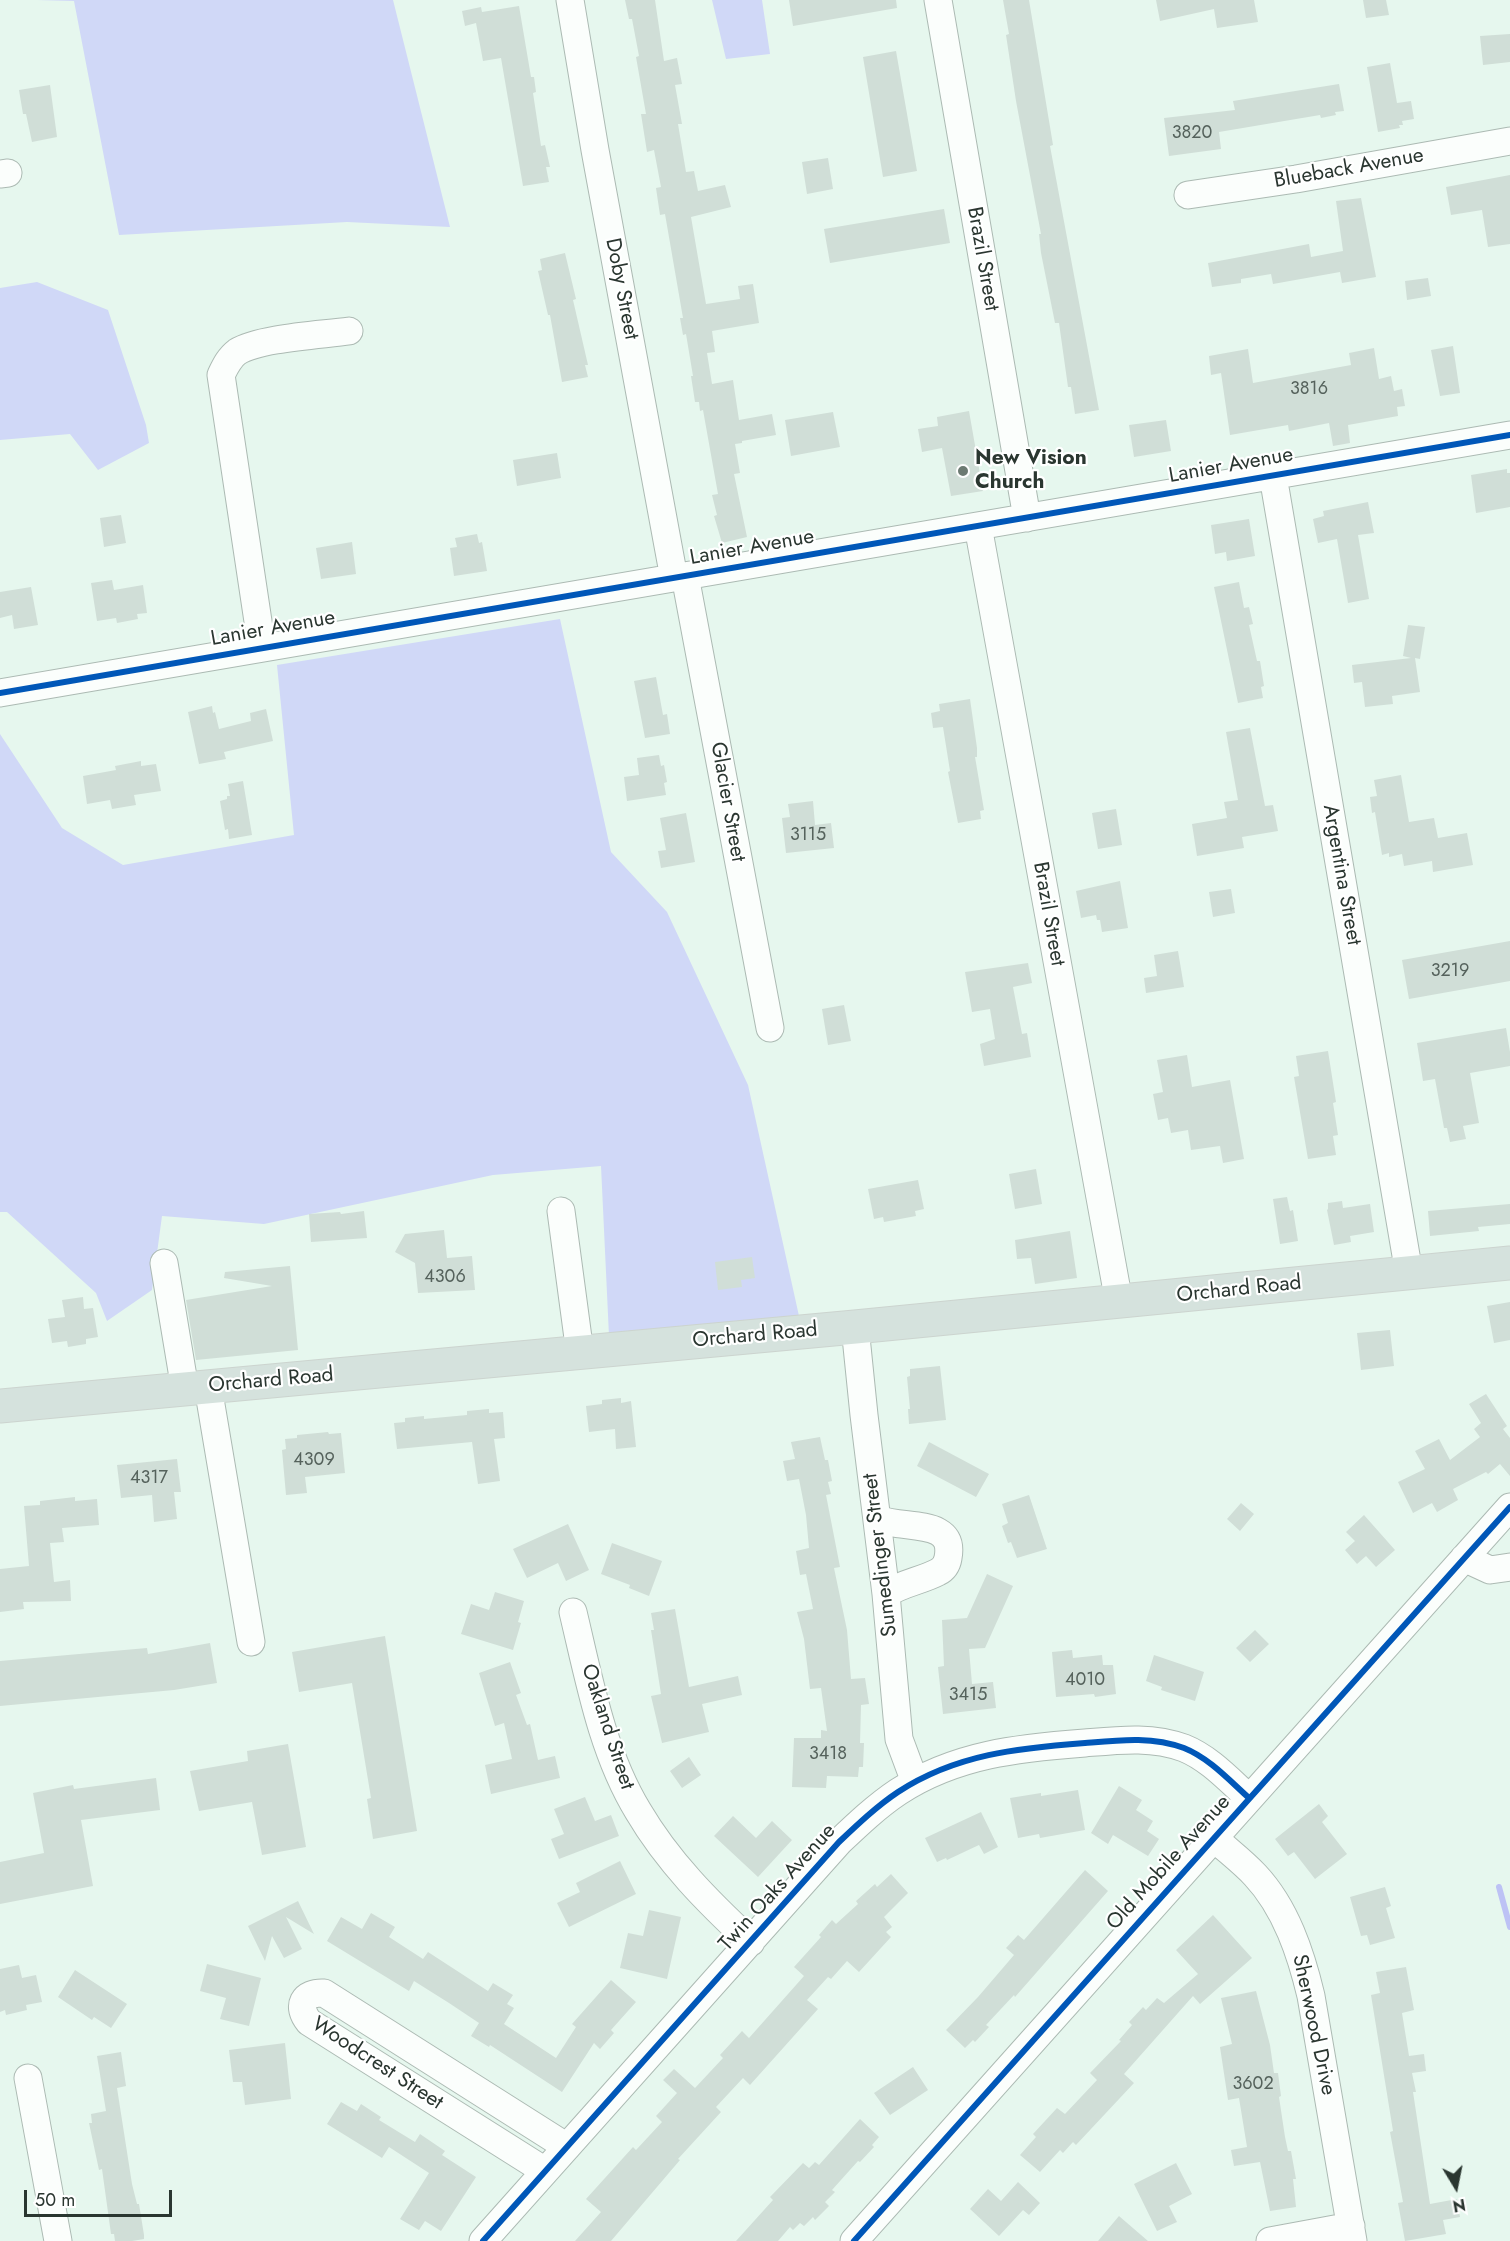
<!DOCTYPE html>
<html>
<head>
<meta charset="utf-8">
<style>
	body { margin:0 }
	#map { position:relative; width:1510px; height:2241px; overflow:hidden; background:#e6f7ee; font-family:Jost,sans-serif }
	canvas { display:block }
	.north { position:absolute; left:1426px; top:2157px; width:60px; height:60px; -webkit-text-stroke:4px #fff; paint-order:stroke; rotate:170deg; font-size:16px; font-weight:700; line-height:24px; text-align:center; color:#2a3630 }
	.north::after { content:''; display:block; margin:auto; width:21px; height:27px; background:#2a3630; clip-path:polygon(50% 0,100% 100%,50% 72%,0 100%) }
	.scale { position:absolute; left:24px; top:2190px; width:148px; height:27px; box-sizing:border-box; border:3px solid #2a3630; border-top:0; padding-left:8px; font-size:18px; line-height:21px; white-space:nowrap; color:#2a3630; -webkit-text-stroke:4px #fff; paint-order:stroke }
</style>
</head>
<body>
<div id="map">
<canvas width="1510" height="2241"></canvas>
<div class="north">N</div>
<div class="scale">50 m</div>
</div>
<script>
const ctx = document.querySelector('canvas').getContext('2d');
ctx.lineJoin = 'round';
function paint(path, color) {
  ctx.fillStyle = color;
  ctx.fill(path, 'evenodd');
}
function stroke(path, color, width, dash) {
  ctx.strokeStyle = color;
  ctx.lineWidth = width;
  ctx.lineCap = dash ? 'butt' : 'round';
  ctx.setLineDash(dash || []);
  ctx.stroke(path);
}
function drawText(font, color, halo, rows, align = 'center') {
  ctx.font = font + ' Jost,sans-serif';
  ctx.lineWidth = 4.5;
  ctx.setLineDash([]);
  ctx.textBaseline = 'middle';
  ctx.strokeStyle = halo;
  ctx.fillStyle = color;
  for (const [text, x, y, turn = 0] of rows) {
    ctx.save();
    ctx.translate(x, y);
    ctx.rotate((+turn || 0) * Math.PI / 180);
    ctx.textAlign = isNaN(turn) ? turn : align;
    if (halo) ctx.strokeText(text, 0, 0);
    ctx.fillText(text, 0, 0);
    ctx.restore();
  }
}
paint(new Path2D(`
	M37,0H393L450,227L347,222L119,235L74,1Z
	M712,0H762L770,54L726,59Z
	M37,282L108,310L146,425L149,443L98,470L70,434L0,440V288Z
	M560,619L611,852L667,912L748,1085L799,1316L609,1336L601,1166L493,1175L264,1224L162,1216L152,1290L107,1321L96,1293L7,1212H0V734L62,828L123,865L294,835L277,665Z`), '#d0d8f7');
stroke(new Path2D(`
	M1499,1887L1510,1927`), '#bdc2f5', 6);
paint(new Path2D(`
	M625,0H655L664,61L677,58L682,84L675,85L682,124H678L686,172L694,171L698,191L725,185L731,207L691,217L706,304L740,299L738,286L753,284L759,323L712,331L715,352L707,353L712,384L733,380L739,420L772,414L776,435L742,441V443L735,444L740,473L734,474L747,537L722,543L714,516L717,515L712,495L718,494L703,410L700,411L699,402H695L691,376H693L686,334L683,335L680,318H683L665,214L660,215L656,188L661,187L654,150L647,152L641,114H646L636,57L639,56L632,19H629Z
	M789,0H896L897,8L793,26Z
	M1003,0H1029L1053,145L1050,146L1099,410L1075,414L1071,387H1068L1059,323H1055L1041,253L1039,234H1041L1016,101L1006,35L1009,34Z
	M1156,0H1254L1258,22L1217,28L1214,9L1160,21Z
	M1363,0H1386L1389,15L1366,18Z
	M519,6L531,77H534L536,92L533,93L541,146L545,145L550,167H546L549,182L523,186L501,58L483,61L476,23L465,26L462,11L481,7L482,12Z
	M1510,34V62L1483,65L1480,36Z
	M896,51L917,171L883,177L863,57Z
	M1390,63L1397,103L1411,101L1414,119L1402,121L1403,125H1399L1400,128L1378,132L1367,67Z
	M1339,84L1344,111L1335,112L1336,115L1321,118L1320,115L1219,132L1221,149L1169,156L1164,118L1235,110L1233,101Z
	M50,85L57,137L32,142L26,114H23L19,90Z
	M828,158L833,189L807,194L802,162Z
	M1510,175V244L1488,247L1482,210L1451,215L1446,187Z
	M1361,198L1376,277L1342,283L1340,272L1273,284L1271,274L1241,279V283L1212,287L1208,263L1309,244L1311,257L1343,251L1336,201Z
	M944,209L950,243L830,263L824,229Z
	M565,253L576,299L573,300L588,365H585L588,377L562,382L550,315H548L538,271L542,270L540,259Z
	M1428,278L1431,296L1407,300L1405,281Z
	M1453,346L1460,393L1440,396L1431,350Z
	M1374,348L1379,379L1391,376L1394,391L1402,389L1405,406L1397,407L1398,416L1348,425L1350,443L1333,446L1329,423L1289,431L1288,425L1230,435L1221,373L1211,375L1209,356L1248,349L1253,383L1351,365L1349,353Z
	M969,411L983,491L951,496L942,448L922,452L918,429L938,426L937,417Z
	M833,412L840,447L791,456L785,420Z
	M1166,420L1171,451L1134,457L1129,425Z
	M557,453L561,478L517,486L513,460Z
	M1507,469V473H1510V507L1476,513L1471,475Z
	M1368,502L1374,533L1358,535L1369,599L1348,603L1337,539L1318,543L1313,519L1324,516L1323,511Z
	M121,515L126,543L104,547L100,518Z
	M1249,519L1255,556L1227,561L1226,552L1215,554L1211,525Z
	M477,534L479,543L482,542L487,571L454,576L450,548L457,547L455,538Z
	M352,542L356,574L321,579L316,548Z
	M112,580L114,590L143,585L147,613L137,614L138,619L117,623L116,618L97,621L91,583Z
	M1239,582L1244,608L1249,607L1253,624L1249,625L1257,661H1260L1264,686L1261,687L1263,698L1238,703L1214,587Z
	M31,587L38,625L14,629L12,615L0,618V592Z
	M1408,625L1425,627L1420,659L1415,658L1420,692L1392,696L1393,704L1365,707L1362,682L1354,683L1352,665L1411,658L1403,656Z
	M656,677L663,715L667,714L670,734L645,738L634,681Z
	M970,699L977,748V757H975L984,810L980,811L981,819L958,823L948,772L950,771L943,727L933,728L931,713L940,711L939,704Z
	M212,706L213,713L215,712L219,729L251,721L250,713L266,709L273,741L224,752L226,759L199,764L188,712Z
	M1250,728L1265,806L1273,805L1278,831L1242,837L1244,848L1197,856L1192,824L1227,818L1224,802L1238,800L1226,732Z
	M659,755L661,766L664,765L667,782L664,783L666,795L627,801L624,777L639,775L637,758Z
	M141,761V766L156,764L161,791L134,795L136,805L112,809L110,800L87,804L83,776L116,770L115,766Z
	M1401,775L1409,822L1434,818L1438,838L1467,833L1473,865L1433,872L1432,861L1404,866L1402,854L1389,857V853L1382,855L1375,812L1372,813L1370,797L1377,796L1374,780Z
	M243,781L252,835L229,839L228,829L225,830L220,801L227,799V796H230L228,784Z
	M813,801L815,825L831,823L834,848L786,853L782,818L790,817L788,804Z
	M1116,809L1122,845L1098,849L1092,813Z
	M686,813L695,862L661,868L658,851L666,850L660,818Z
	M1120,881L1128,928L1102,932L1100,920H1097L1096,915L1081,918L1076,891Z
	M1231,889L1235,913L1213,917L1209,892Z
	M1510,941V981L1409,999L1402,960Z
	M1178,951L1184,987L1146,993L1144,978L1157,976L1154,955Z
	M1028,963L1032,983L1013,987L1022,1034L1027,1033L1031,1057L984,1066L980,1044L995,1039L990,1009L972,1012L965,972Z
	M844,1005L851,1041L828,1045L822,1009Z
	M1506,1028L1510,1052V1066L1470,1073L1479,1123L1463,1126L1466,1139L1450,1142L1447,1128H1444L1435,1079L1423,1081L1417,1043Z
	M1328,1051L1336,1102L1333,1103L1338,1135L1333,1136L1336,1155L1308,1159L1294,1077L1299,1076L1296,1056Z
	M1187,1055L1192,1087L1230,1080L1244,1159L1223,1163L1220,1146L1191,1150L1188,1130L1171,1133L1168,1118L1158,1120L1153,1094L1163,1092L1157,1060Z
	M1036,1169L1042,1204L1015,1209L1009,1174Z
	M918,1180L924,1209L915,1211L916,1216L884,1222L883,1217L874,1219L868,1189Z
	M1287,1197L1290,1211L1293,1210L1298,1241L1280,1244L1273,1199Z
	M1342,1201L1343,1208L1370,1204L1374,1232L1350,1236L1351,1242L1334,1245L1327,1210L1328,1209V1203Z
	M1510,1204V1224L1478,1227L1479,1231L1430,1236L1428,1211Z
	M364,1211L367,1238L311,1242L309,1214L340,1212L341,1214Z
	M444,1230L447,1258L472,1256L475,1290L418,1293L415,1263L395,1252L396,1250L405,1234Z
	M1070,1231L1077,1278L1035,1284L1031,1258L1017,1259L1015,1240Z
	M752,1257L755,1278L741,1280L742,1287L718,1290L715,1262Z
	M290,1266L298,1350L196,1360L186,1300L272,1286L224,1278L225,1272Z
	M83,1297L84,1309L93,1308L98,1337L86,1339V1344L68,1347L67,1341L52,1343L48,1319L65,1317L62,1300Z
	M1510,1302V1340L1494,1343L1487,1306Z
	M1390,1330L1394,1366L1361,1370L1357,1333Z
	M940,1366L946,1420L909,1424L908,1409H910L907,1377L910,1376V1369Z
	M1486,1394L1507,1426L1503,1429L1510,1438V1476L1500,1464L1488,1474L1486,1472L1453,1489L1458,1500L1437,1512L1432,1503L1413,1513L1398,1482L1425,1469L1415,1451L1439,1439L1450,1460L1480,1437L1474,1429L1481,1423L1469,1404Z
	M621,1398V1403L631,1401L636,1447L616,1449L615,1429L589,1432L586,1406L602,1404V1400Z
	M489,1409V1413L503,1412L505,1438L494,1439L500,1481L478,1484L472,1442L397,1449L394,1423L405,1422V1418L424,1416V1419L467,1415V1411Z
	M328,1432L329,1434L341,1433L345,1473L305,1477L307,1493L286,1495L282,1450L286,1449L285,1439L297,1438V1435Z
	M820,1437L825,1460H828L832,1481L828,1482L831,1494L826,1495L840,1567L834,1568L847,1630L851,1679L865,1678L869,1704L861,1705L860,1743H864L863,1767H859L858,1777L827,1776L826,1788L792,1787L794,1738H821V1730L827,1731L821,1688L810,1689L804,1639L797,1612L813,1609L806,1574L800,1575L796,1551L809,1548L806,1515L799,1479L787,1481L783,1461L795,1459L791,1442Z
	M929,1442L989,1474L976,1497L917,1466Z
	M177,1459L181,1492H174L177,1519L154,1522L152,1495L121,1498L117,1465Z
	M1029,1495L1047,1549L1017,1558L1011,1542L1008,1543L1002,1526L1008,1523L1002,1504Z
	M75,1497V1501L97,1499L99,1525L62,1528L64,1542L50,1543L54,1582L70,1580L71,1601L23,1602L24,1609L0,1612V1569L29,1566L24,1506L40,1505V1501Z
	M1241,1503L1254,1514L1240,1531L1227,1519Z
	M1364,1515L1395,1550L1376,1567L1366,1556L1357,1564L1345,1550L1355,1541L1346,1532Z
	M568,1524L589,1570L566,1581L558,1563L527,1578L513,1549Z
	M612,1543L662,1561L649,1596L629,1588L630,1585L601,1574Z
	M987,1574L1013,1586L985,1648L969,1649L972,1684L993,1682L996,1708L943,1714L938,1667L944,1666L942,1620L967,1618Z
	M495,1592L524,1601L518,1622L521,1623L513,1650L461,1634L471,1604L489,1610Z
	M675,1609L689,1687L738,1676L742,1695L702,1704L709,1732L662,1743L651,1696L661,1694L651,1630H654L651,1613Z
	M1255,1630L1269,1644L1250,1662L1236,1648Z
	M385,1636L417,1831L373,1839L367,1799L371,1798L352,1683L299,1692L292,1652Z
	M210,1643L217,1683L174,1690L0,1706V1661L147,1648L148,1654Z
	M1072,1650L1073,1658L1102,1655L1103,1665H1113L1116,1694L1095,1697L1094,1694L1056,1697L1052,1652Z
	M1154,1655L1204,1672L1195,1701L1161,1690L1162,1687L1146,1681Z
	M510,1662L521,1693L516,1695L527,1725L530,1724L538,1760L555,1756L560,1778L491,1794L485,1765L512,1759L504,1723L495,1726L479,1673Z
	M288,1744L306,1847L262,1855L252,1802L199,1811L190,1771L248,1761L247,1751Z
	M689,1757L701,1775L682,1788L670,1771Z
	M156,1778L160,1810L81,1820L93,1886L0,1904V1862L44,1853L33,1793L73,1785L74,1789Z
	M1119,1786L1142,1800L1136,1810L1153,1821L1147,1831L1159,1839L1148,1856L1113,1835L1108,1844L1091,1833Z
	M1078,1790L1085,1830L1040,1838L1039,1834L1018,1838L1010,1798L1041,1793V1796Z
	M585,1797L595,1821L611,1815L619,1836L559,1859L551,1839L564,1834L554,1809Z
	M1319,1804L1328,1816L1322,1822L1347,1854L1315,1879L1294,1852L1288,1856L1275,1839Z
	M981,1812L998,1847L984,1854L979,1845L947,1860L946,1858L937,1862L925,1838Z
	M733,1816L756,1838L772,1821L792,1840L758,1877L714,1836Z
	M620,1861L636,1894L569,1927L557,1903L580,1892L576,1883Z
	M1085,1870L1108,1891L1015,1997L1014,1995L986,2025L989,2027L975,2042L973,2040L965,2048L946,2030L978,1997L1014,1955L1006,1948L1018,1935L1024,1940Z
	M891,1874L908,1893L884,1917L892,1927L886,1932L891,1937L859,1972L847,1961L831,1979L828,1977L807,2000L818,2009L750,2085L743,2078L716,2107L721,2112L678,2159L680,2160L611,2241H575L601,2212L586,2199L633,2147L636,2150L662,2122L656,2116L677,2093L663,2080L674,2069L695,2088L723,2058L720,2055L742,2031L749,2038L804,1976L794,1967L821,1937L819,1935L832,1920L836,1924L858,1904L856,1901L875,1884L877,1887Z
	M1385,1887L1391,1906L1386,1908L1395,1938L1370,1945L1367,1935L1361,1936L1350,1897Z
	M298,1901L314,1934L286,1917L302,1949L284,1958L272,1936L265,1961L248,1926Z
	M649,1910L681,1917L667,1979L620,1968L628,1933L643,1936Z
	M371,1913L395,1927L389,1937L423,1959L428,1952L488,1991L493,1983L513,1995L507,2004L514,2008L504,2024L556,2058L576,2027L572,2024L611,1980L636,2002L611,2030L614,2033L600,2049L594,2043L562,2092L490,2045L489,2047L471,2036L479,2023L449,2003L414,1981L409,1991L327,1941L341,1917L362,1929Z
	M1213,1915L1252,1958L1200,2004L1193,1996L1124,2074L1134,2083L1076,2145L1073,2142L1063,2153L1060,2150L1040,2172L1020,2155L1036,2137L1033,2134L1057,2108L1065,2114L1097,2080L1090,2073L1121,2041L1119,2040L1132,2025L1129,2022L1143,2007L1146,2010L1157,1998L1164,2003L1198,1974L1176,1950Z
	M207,1964L261,1978L249,2026L220,2019L226,1998L200,1991Z
	M19,1965L22,1978L36,1975L42,2002L26,2005L27,2010L6,2015L5,2010L0,2012V1969Z
	M1406,1967L1414,2010L1402,2013L1409,2056L1424,2054L1426,2071L1412,2073L1416,2092H1413L1430,2204L1457,2199L1460,2217L1443,2220L1446,2234L1405,2241L1398,2203L1403,2202L1390,2132L1393,2131L1371,1995L1380,1993L1376,1972Z
	M75,1970L127,2004L111,2028L94,2017L92,2020L58,1997Z
	M1256,1991L1270,2045L1274,2073H1278L1281,2096L1279,2097L1285,2137L1288,2151H1291L1296,2179H1293L1296,2207L1270,2211L1260,2162L1234,2166L1231,2150L1247,2147L1239,2098L1228,2100L1220,2047L1232,2044L1221,1998Z
	M285,2043L291,2099L245,2105L242,2082H233L229,2050Z
	M121,2052L126,2086L117,2088L132,2184L137,2204H139L144,2235V2239L132,2241H115L114,2234H111L102,2169L99,2170L89,2123H92L91,2114L106,2111L97,2056Z
	M913,2067L928,2090L890,2115L874,2093Z
	M341,2102L357,2111L361,2104L381,2117L379,2120L415,2142L420,2134L445,2151L442,2155L476,2177L441,2231L425,2221L419,2230L400,2219L429,2173L389,2147L382,2158L327,2124Z
	M860,2119L879,2137L872,2145L874,2147L860,2162L858,2161L832,2190L835,2192L825,2202L829,2206L815,2220L813,2217L804,2226L800,2223L793,2230L790,2227L778,2241H736L773,2200L770,2197L803,2163L809,2168L815,2162L819,2165Z
	M1176,2163L1192,2194L1169,2206L1177,2222L1157,2231L1134,2184Z
	M1018,2182L1040,2203L1029,2215L1023,2210L999,2236L970,2209L988,2189L1001,2201Z
	M1119,2216L1148,2241H1098Z`), '#d0ded7');
const minor = new Path2D(`
	M570,0L595,150L674,578
	M938,0L1027,518
	M0,174L8,173
	M1188,195L1296,179L1510,141
	M1273,476L1409,1273
	M978,526L1119,1302
	M685,576L770,1028
	M262,648L221,375C225,367 229,358 237,352C259,338 321,335 349,331
	M0,693L1510,435
	M561,1211L580,1353
	M164,1263L185,1389
	M855,1327L864,1415L886,1594L899,1739L915,1782
	M208,1387L251,1642
	M877,1518C900,1531 956,1516 948,1558C947,1564 944,1569 938,1572C921,1581 902,1583 886,1594
	M1464,1558L1490,1570L1510,1567
	M573,1612C589,1679 602,1752 638,1811C668,1862 708,1902 751,1942
	M1214,1838C1227,1850 1243,1862 1255,1875C1286,1908 1301,1954 1311,1996L1353,2241
	M28,2078L58,2241
	M545,2171L309,2022C296,2006 303,1992 324,1993L567,2147
	M483,2241L839,1842C858,1824 877,1806 898,1792C956,1754 1019,1748 1085,1743C1119,1740 1152,1736 1184,1748C1209,1758 1229,1780 1249,1798
	M854,2241L1510,1507
	M1270,2241L1351,2226`);
const major = new Path2D(`
	M0,1406L855,1327L1510,1263`);
stroke(minor, '#acbab3', 29);
stroke(major, '#ccd4cf', 35);
stroke(minor, '#fbfefc', 27);
stroke(major, '#d5e2dd', 33);
stroke(new Path2D(`
	M0,693L1510,435
	M483,2241L839,1842C858,1824 877,1806 898,1792C956,1754 1019,1748 1085,1743C1119,1740 1152,1736 1184,1748C1209,1758 1229,1780 1249,1798
	M854,2241L1510,1507`), '#0057b8', 6);
for (const [x, y, r, color] of [
	[963,471,6,"#6c7a72"]
]) {
  const dot = new Path2D();
  dot.arc(x, y, r, 0, 2 * Math.PI);
  ctx.fillStyle = color;
  ctx.fill(dot);
  stroke(dot, '#fff', 2);
}
drawText('18px', '#55625c', null, [
	["3820",1192,134],
	["3816",1309,390],
	["3115",808,836],
	["3219",1450,972],
	["4306",445,1278],
	["4309",314,1461],
	["4317",149,1479],
	["4010",1085,1681],
	["3415",968,1696],
	["3418",828,1755],
	["3602",1253,2085]
]);
drawText('21px', '#2a3630', '#fff', [
	["Blueback Avenue",1349,169,-10],
	["Brazil Street",982,259,80],
	["Doby Street",621,289,79],
	["Lanier Avenue",1231,466,-10],
	["Lanier Avenue",752,548,-10],
	["Lanier Avenue",273,629,-10],
	["Glacier Street",727,802,80],
	["Argentina Street",1341,875,80],
	["Brazil Street",1048,914,80],
	["Orchard Road",1239,1290,-6],
	["Orchard Road",755,1336,-5],
	["Orchard Road",271,1381,-5],
	["Sumedinger Street",881,1555,-97],
	["Oakland Street",607,1727,72],
	["Old Mobile Avenue",1169,1863,-48],
	["Twin Oaks Avenue",778,1888,-48],
	["Sherwood Drive",1313,2025,78],
	["Woodcrest Street",377,2064,33]
]);
drawText('bold 21px', '#2a3630', '#fff', [
	["New Vision",975,459],
	["Church",975,483]
], 'left');
</script>
</body>
</html>
